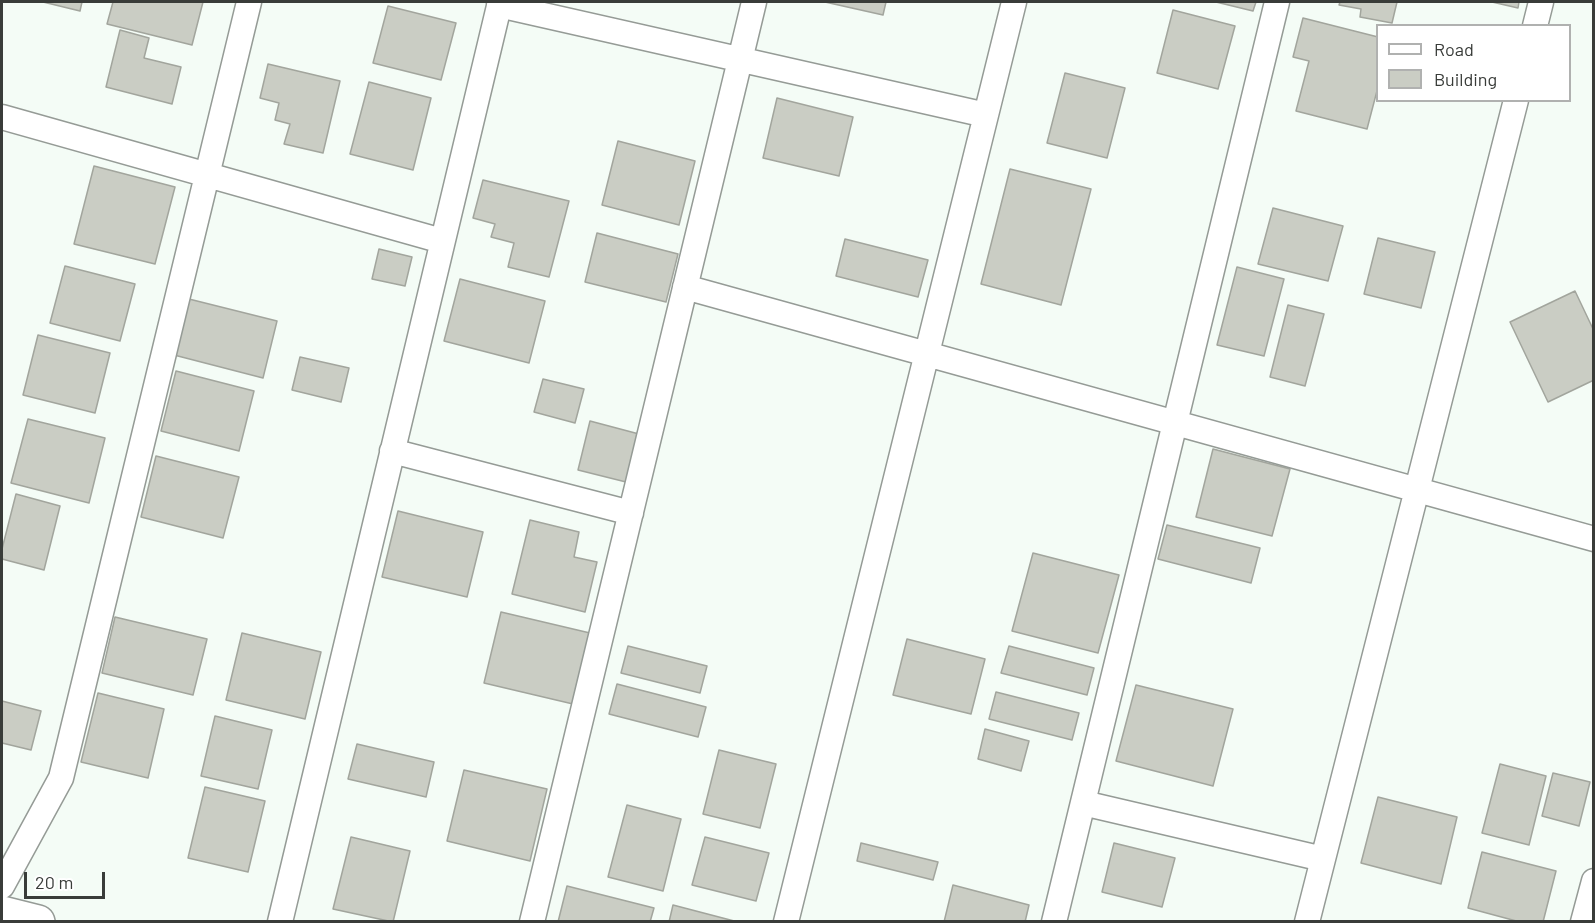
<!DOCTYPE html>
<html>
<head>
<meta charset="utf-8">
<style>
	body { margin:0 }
	#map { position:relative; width:1595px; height:923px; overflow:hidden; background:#f4fcf6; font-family:Barlow,sans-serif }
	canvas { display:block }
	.frame { position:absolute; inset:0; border:3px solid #393c39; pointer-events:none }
	.legend { position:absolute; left:1376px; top:24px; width:195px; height:78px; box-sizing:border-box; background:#fff; border:2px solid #b0b1b0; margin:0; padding:8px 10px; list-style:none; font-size:18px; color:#393c39 }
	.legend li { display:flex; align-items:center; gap:12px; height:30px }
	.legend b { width:30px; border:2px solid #b0b1b0 }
	.scale { position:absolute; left:24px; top:872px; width:81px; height:27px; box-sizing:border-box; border:3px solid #393c39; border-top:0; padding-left:8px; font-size:18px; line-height:21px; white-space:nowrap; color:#393c39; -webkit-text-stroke:4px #fff; paint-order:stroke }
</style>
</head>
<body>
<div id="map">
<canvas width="1595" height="923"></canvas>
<div class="frame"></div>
<ul class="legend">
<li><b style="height:8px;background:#fff"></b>Road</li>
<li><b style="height:16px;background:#cacdc4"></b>Building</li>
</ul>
<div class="scale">20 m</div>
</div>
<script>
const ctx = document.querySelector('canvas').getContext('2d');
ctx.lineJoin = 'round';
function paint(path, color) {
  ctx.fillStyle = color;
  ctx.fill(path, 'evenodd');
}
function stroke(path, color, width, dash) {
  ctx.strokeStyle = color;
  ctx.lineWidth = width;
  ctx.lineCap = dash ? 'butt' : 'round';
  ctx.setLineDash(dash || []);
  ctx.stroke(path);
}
const building = new Path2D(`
	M43,2H82L80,11Z
	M113,2H203L192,45L107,24Z
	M825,2H886L883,15Z
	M1216,2H1256L1253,11Z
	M1340,2H1397L1392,23L1360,17L1361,9L1339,5Z
	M1492,2H1519L1518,8Z
	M388,6L456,23L441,80L373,63Z
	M1173,10L1235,26L1218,89L1157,73Z
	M1303,18L1378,37V87L1367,129L1296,111L1309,61L1293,57Z
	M120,30L149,38L144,58L181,67L172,104L106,87Z
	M268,64L340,81L323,153L284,144L290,124L275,120L279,103L260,98Z
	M1065,73L1125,88L1107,158L1047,143Z
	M369,82L431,98L413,170L350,154Z
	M777,98L853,117L839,176L763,158Z
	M618,141L695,161L679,225L602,205Z
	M94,166L175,187L155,264L74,244Z
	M1010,169L1091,189L1061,305L981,284Z
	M483,180L569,201L549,277L508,267L514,243L491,237L495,224L473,218Z
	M1273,208L1343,226L1328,281L1258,264Z
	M597,233L678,254L666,302L585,282Z
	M1378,238L1435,252L1421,308L1364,294Z
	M845,239L928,260L918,297L836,276Z
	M379,249L412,257L405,286L372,279Z
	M65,266L135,284L120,341L50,323Z
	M1237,267L1284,279L1264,356L1217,345Z
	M460,279L545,301L529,363L444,341Z
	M1575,291L1594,331V380L1548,402L1510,322Z
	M189,299L277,321L263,378L174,355Z
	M1288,305L1324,314L1305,386L1270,377Z
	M38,335L110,353L95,413L23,395Z
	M300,357L349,368L341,402L292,390Z
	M176,371L254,391L239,451L161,431Z
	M543,379L584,389L575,423L534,412Z
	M28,419L105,438L89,503L11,483Z
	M590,421L639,434L626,482L578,470Z
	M1213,449L1290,469L1272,536L1196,517Z
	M156,456L239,477L223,538L141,517Z
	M16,494L60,506L44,570L2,559V549Z
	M398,511L483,532L467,597L382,577Z
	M530,520L579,532L574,557L597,562L585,612L512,594Z
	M1167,525L1260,548L1251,583L1158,559Z
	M1033,553L1119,575L1098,653L1012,631Z
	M501,612L590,633L573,704L484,683Z
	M115,617L207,639L193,695L102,673Z
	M242,633L321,652L305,719L226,700Z
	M907,639L985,659L971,714L893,695Z
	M628,646L707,666L700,693L621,673Z
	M1009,646L1094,668L1087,695L1001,673Z
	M617,684L706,707L698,737L609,714Z
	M1136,685L1233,709L1213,786L1116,761Z
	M996,692L1079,713L1072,740L989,719Z
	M98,693L164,709L148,778L81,762Z
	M2,701L41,711L31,750L2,743Z
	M215,716L272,730L258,789L201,776Z
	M985,729L1029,741L1021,771L978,759Z
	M357,744L434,762L426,797L348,779Z
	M719,750L776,764L760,828L703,814Z
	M1500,764L1546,776L1529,845L1482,833Z
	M464,770L547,789L530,861L447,841Z
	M1553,773L1590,782L1579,826L1542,816Z
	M205,787L265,801L248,872L188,858Z
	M1378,797L1457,817L1441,884L1361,863Z
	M627,805L681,819L663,891L608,877Z
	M351,837L410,851L393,922L333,909Z
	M705,837L769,853L756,901L692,885Z
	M861,843L938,862L933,880L857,861Z
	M1114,843L1175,858L1162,907L1102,892Z
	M1482,852L1556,871L1543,922H1520L1468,908Z
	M953,885L1029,905L1025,922H944Z
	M567,886L654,908L650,922H558Z
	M673,905L738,922H669Z`);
paint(building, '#cacdc4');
stroke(building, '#a2a59d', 1.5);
const street = new Path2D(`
	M499,5L986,115
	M1535,26L1541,2
	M2,117L442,241
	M685,287L1594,539
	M392,451L631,513
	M1083,803L1323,859
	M2,886L61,778L249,2
	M280,922L500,2
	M532,922L754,2
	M786,922L1014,2
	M1054,922L1277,2
	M1307,922L1516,100
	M1583,922L1594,881`);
const secondary = new Path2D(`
	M2,913L38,922`);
stroke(street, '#959b96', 27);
stroke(secondary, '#959b96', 36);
stroke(street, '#fff', 24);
stroke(secondary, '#fff', 33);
</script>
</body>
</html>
